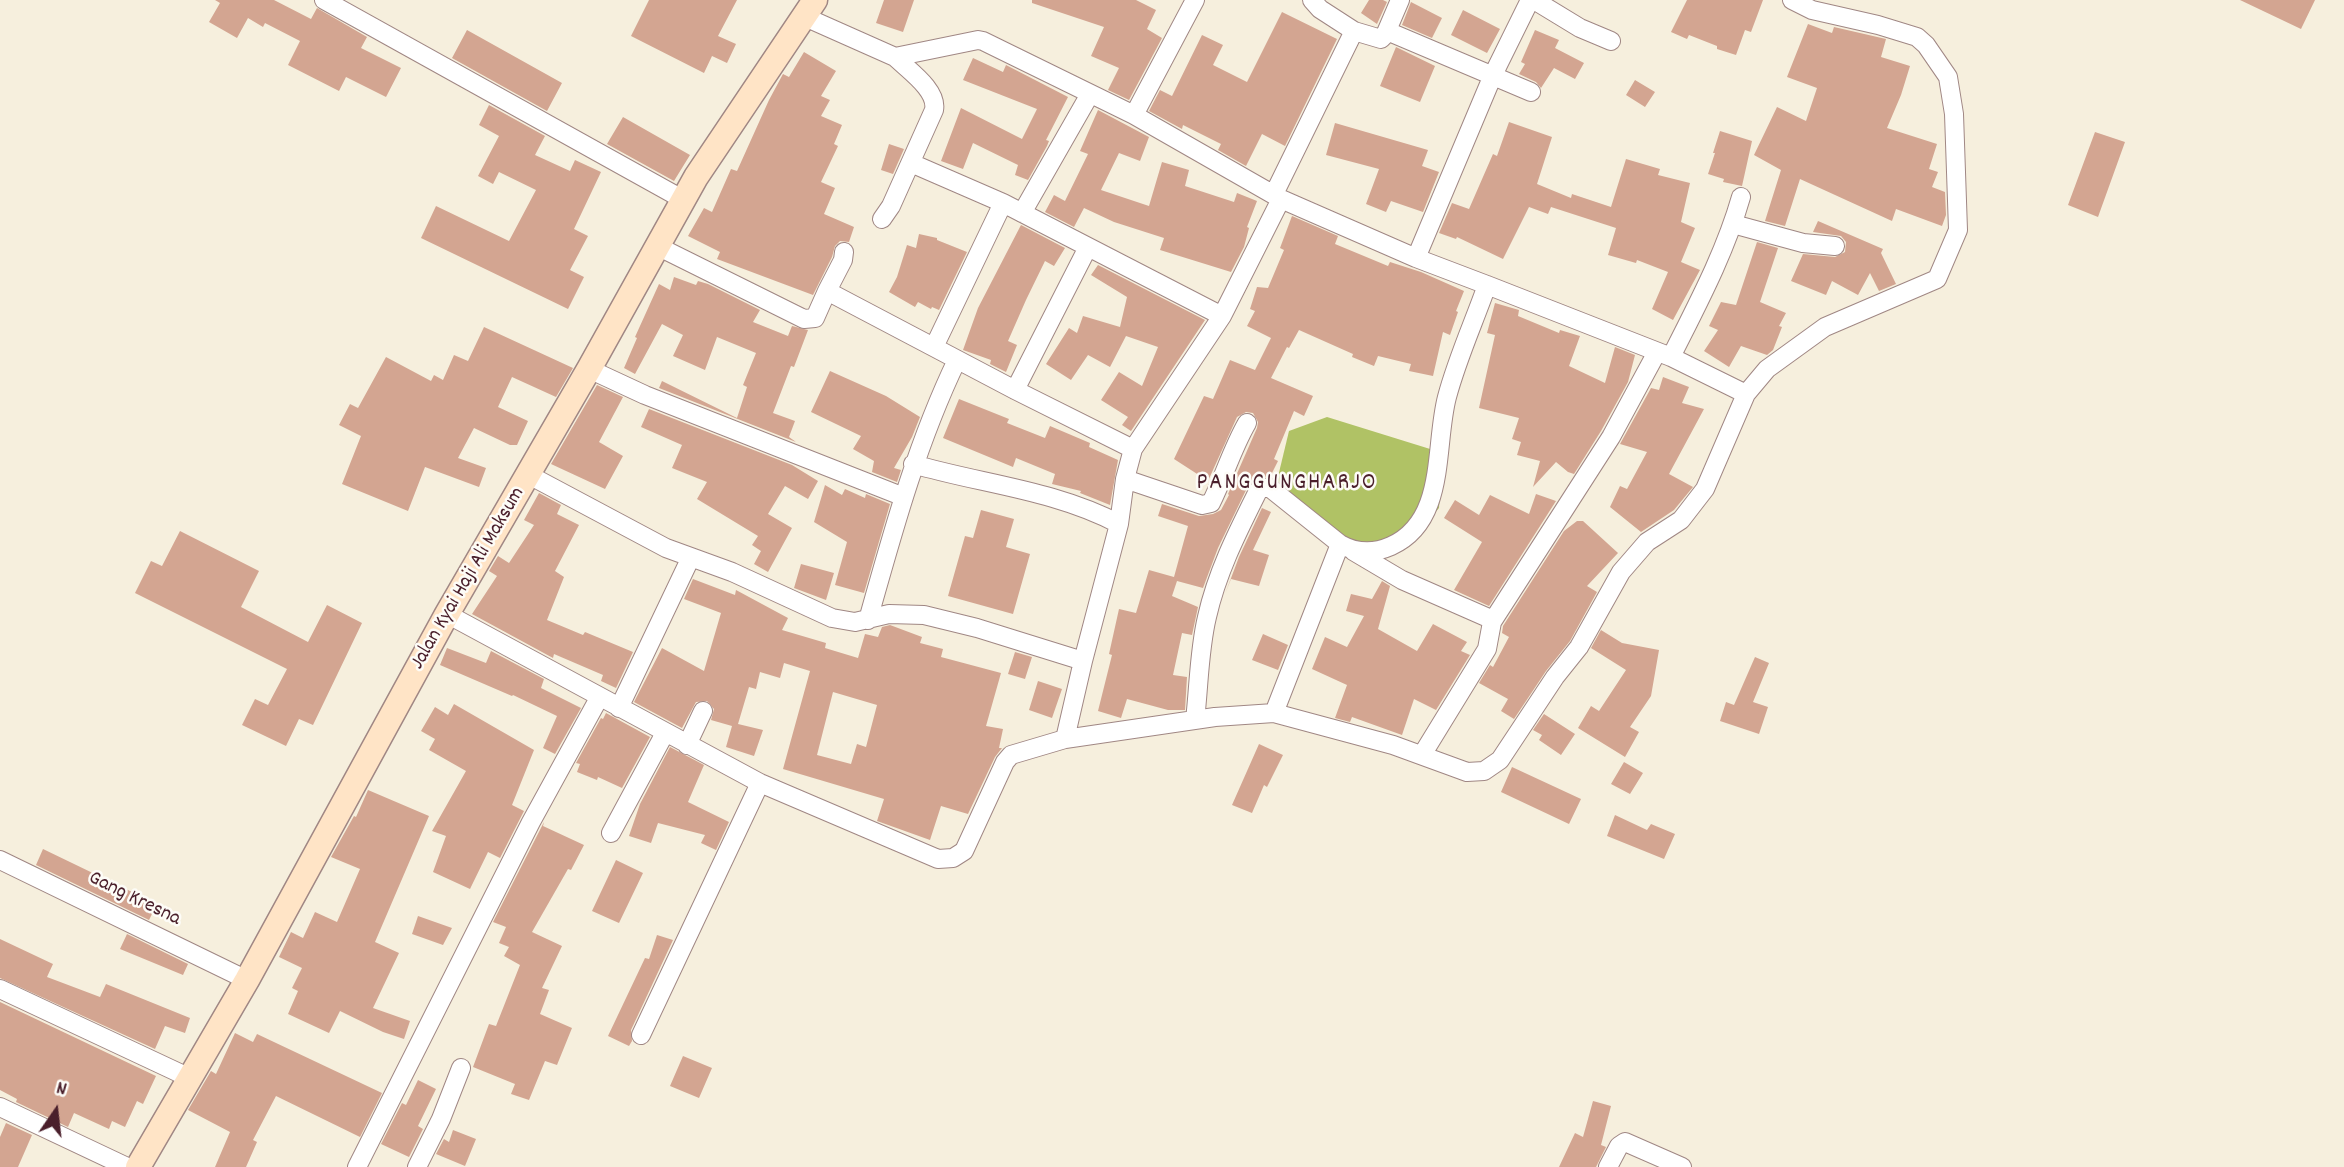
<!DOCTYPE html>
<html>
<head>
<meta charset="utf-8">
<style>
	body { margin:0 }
	#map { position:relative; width:2344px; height:1167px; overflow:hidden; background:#f6efdd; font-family:Dekko,sans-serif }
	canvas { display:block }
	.north { position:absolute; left:21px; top:1076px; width:70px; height:70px; -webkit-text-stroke:5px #fdfcf7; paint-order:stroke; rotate:14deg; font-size:19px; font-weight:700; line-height:28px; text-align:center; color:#4a1f2b }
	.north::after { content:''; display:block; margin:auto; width:24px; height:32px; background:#4a1f2b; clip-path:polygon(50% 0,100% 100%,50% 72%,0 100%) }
</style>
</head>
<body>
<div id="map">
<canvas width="2344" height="1167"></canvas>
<div class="north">N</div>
</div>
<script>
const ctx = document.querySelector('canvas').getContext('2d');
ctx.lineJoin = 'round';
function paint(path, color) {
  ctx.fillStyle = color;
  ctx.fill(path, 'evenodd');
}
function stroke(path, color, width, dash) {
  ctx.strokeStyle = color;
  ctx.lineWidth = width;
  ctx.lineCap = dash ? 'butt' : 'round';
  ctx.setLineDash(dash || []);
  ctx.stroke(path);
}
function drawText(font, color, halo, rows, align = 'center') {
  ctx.font = font + ' Dekko,sans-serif';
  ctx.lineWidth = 5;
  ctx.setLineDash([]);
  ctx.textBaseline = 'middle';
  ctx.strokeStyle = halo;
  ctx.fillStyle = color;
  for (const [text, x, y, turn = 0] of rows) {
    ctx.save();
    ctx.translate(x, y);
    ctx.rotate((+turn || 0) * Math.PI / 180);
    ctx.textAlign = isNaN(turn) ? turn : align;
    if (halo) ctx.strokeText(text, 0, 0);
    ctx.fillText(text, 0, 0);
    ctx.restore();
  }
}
paint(new Path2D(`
	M1327,417L1443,453L1439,508L1405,548L1353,542L1276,485L1289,431Z`), '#b0c265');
paint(new Path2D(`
	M215,0H274L311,19L317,8L367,37L361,48L401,68L386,97L346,77L339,91L288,65L300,41L265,23L263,27L248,18L237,38L209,22L220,3Z
	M649,0H737L718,36L736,44L727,63L712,56L704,73L631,36Z
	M884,0H914L903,32L876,23Z
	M1032,0H1136L1156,10L1147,29L1162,38L1129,100L1108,90L1119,68L1091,56L1104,27L1032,3Z
	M1369,0H1383L1387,2L1377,24L1361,13Z
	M1687,0H1763L1751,32L1745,30L1736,55L1717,49V46L1689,35L1687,39L1671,32Z
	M2240,0H2315L2301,29Z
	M1411,2L1442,18L1432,38L1402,25Z
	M1463,10L1500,29L1487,53L1451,35Z
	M1282,12L1337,39L1285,146L1262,134L1246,166L1218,150L1221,144L1183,125L1182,129L1149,111L1160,90L1172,96L1202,35L1223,45L1213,65L1247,82Z
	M1808,24L1832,33L1834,27L1886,39L1881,57L1910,66L1901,95L1887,128L1937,144L1929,169L1938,172L1932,187L1945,192L1946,215L1942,226L1896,209L1892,221L1800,179L1785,226L1765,221L1781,170L1754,155L1777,107L1806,121L1817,88L1787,77Z
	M467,30L562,83L547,111L452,58Z
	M1535,30L1559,40L1555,48L1584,63L1575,79L1554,68L1541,88L1536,82L1519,74L1525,64L1521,62Z
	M1396,47L1435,66L1420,102L1380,86Z
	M804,52L836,71L821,96L830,100L821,116L842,125L834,144L838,146L821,182L835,188L824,214L854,227L849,242L840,241L835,246L832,257L813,295L717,259L720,252L688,236L704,208L712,212L731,169L737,171L769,100L783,74L789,77Z
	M973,58L1003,72L1006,65L1068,97L1046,140L1049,141L1047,146L1028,180L1015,175L1018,165L973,143L963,169L941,161L961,108L1022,139L1037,109L963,80Z
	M1635,80L1655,92L1645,107L1626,95Z
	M489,105L545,136L535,155L570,171L575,160L601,172L574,229L588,236L570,270L584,277L568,309L421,238L436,206L509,241L536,190L499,172L493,184L478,176L499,136L479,125Z
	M1098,110L1149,137L1140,161L1119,153L1101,190L1149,206L1162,162L1189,170L1185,186L1234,202L1237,193L1257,201L1247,227L1249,228L1244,247L1231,272L1160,250L1164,238L1114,222L1084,208L1074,227L1045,212L1054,195L1065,201L1088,154L1080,151Z
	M623,117L690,155L674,181L607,144Z
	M1509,122L1552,137L1537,184L1571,198L1572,194L1611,207L1626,159L1660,169L1658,175L1690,183L1681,222L1695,228L1681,262L1700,270L1673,320L1652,309L1668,272L1637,260L1636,263L1608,255L1616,228L1551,207L1548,214L1529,207L1503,259L1457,237L1456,239L1439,233L1452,203L1469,209L1493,154L1497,156Z
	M1335,123L1428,150L1422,166L1439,172L1423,212L1391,201L1386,212L1366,204L1379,169L1326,155Z
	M1720,131L1752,141L1742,186L1723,182L1724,179L1708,174L1715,153H1713Z
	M2095,132L2125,142L2098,217L2068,205Z
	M889,144L904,149L893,174L881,170Z
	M1292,216L1338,236L1335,244L1388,266L1390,262L1421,272L1464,291L1456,311L1458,312L1450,335L1443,332L1433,376L1409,371L1411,364L1378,356L1374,366L1352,357L1353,354L1299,330L1289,348L1287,347L1271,378L1313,396L1304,416L1294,411L1274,459L1278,461L1270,477L1256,479L1248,486L1218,548L1203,588L1177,581L1172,596L1198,607L1192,635L1182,633L1173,675L1187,677L1185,710H1168L1127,699L1121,718L1098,711L1112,655L1109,654L1119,609L1136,613L1149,570L1174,577L1188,526L1158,516L1162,504L1199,516L1213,514L1221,510L1229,495L1228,494L1257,428L1258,422L1253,413L1246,412L1237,417L1208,481L1174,459L1204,396L1213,399L1230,360L1255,370L1271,338L1247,326L1255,311L1250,309L1257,287L1268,288L1284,250L1280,248Z
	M1818,221L1883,249L1881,253L1896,284L1879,291L1870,273L1858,295L1832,281L1826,295L1791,281L1803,254L1835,257L1845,252L1846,242L1841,236L1813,232Z
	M1021,225L1065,248L1054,266L1045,261L1026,300L1008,341L1017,345L1006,372L990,364L991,360L963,350L978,308Z
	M919,234L937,238V240L967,252L939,310L932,307L931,309L918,302L915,307L889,292L897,277L907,245L916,248Z
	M1757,242L1778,248L1760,302L1786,313L1779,326L1782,327L1773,350L1767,355L1741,346L1729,367L1704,351L1718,330L1709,326L1721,302L1736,305Z
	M1098,265L1205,320L1131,431L1122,425L1128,417L1101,400L1119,372L1142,386L1158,347L1126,336L1110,367L1088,355L1071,380L1046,364L1069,328L1077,333L1083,316L1120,327L1127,297L1091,275Z
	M674,277L696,285L698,281L708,284L760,310L753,322L788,336L792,326L808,330L794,367L791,366L773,413L795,421L789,437L796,442L659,388L662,381L737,418L747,387L743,385L756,353L717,337L705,370L673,356L683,335L662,324L635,374L624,368L637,338L635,337L659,284L670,290Z
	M1495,303L1519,310L1518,316L1559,333L1560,330L1580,336L1569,366L1605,383L1615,347L1635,355L1628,382L1601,431L1574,474L1568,472L1556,462L1533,487L1540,461L1517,455L1521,442L1512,439L1519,418L1479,408L1495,335L1487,333Z
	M484,327L573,368L556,397L512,377L498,407L528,421L517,445H510L474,428L458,458L486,468L479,487L425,467L408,511L342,484L361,436L339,425L350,404L358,408L386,357L431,381L434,375L443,380L454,355L468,361Z
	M830,371L886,396L920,417L912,437L894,468L901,470L897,482L872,472L874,461L853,449L861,436L811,412Z
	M1663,377L1689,387L1682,403L1704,409L1669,474L1693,487L1674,510L1641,532L1610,507L1620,486L1627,489L1647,452L1620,444L1651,388L1659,390Z
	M597,385L623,397L599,442L623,456L605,489L551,464Z
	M959,399L1009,419L1007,423L1045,438L1050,426L1090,443L1089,447L1118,460L1110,505L1080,493L1081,491L1052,484L1055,474L1016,458L1013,467L943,438Z
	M649,409L792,465L818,481L808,499L785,486L768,514L792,528L768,572L754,564L761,551L752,545L758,536L697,499L707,482L672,468L682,445L641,427Z
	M825,485L842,495L845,489L865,498L866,494L890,504L864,593L835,585L847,542L814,522Z
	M539,493L561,505L557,514L579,525L555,571L564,577L547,620L583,635L585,632L633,652L616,688L601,681L603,675L554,654L553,658L472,614L497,576L489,571L498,556L509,563L534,525L524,520Z
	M1536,494L1556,501L1489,606L1454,590L1482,542L1444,518L1455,500L1479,515L1490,495L1529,514Z
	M1262,508L1271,512L1253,550L1269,555L1259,586L1231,579L1225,594L1239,557Z
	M981,510L1014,519L1006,547L1030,554L1013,614L948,596L965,536L973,538Z
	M1577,521H1583L1618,553L1587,586L1597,592L1570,641L1546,671L1514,719L1501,711L1508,699L1479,683L1490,665L1493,667L1509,637L1502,633L1503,626L1564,531Z
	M180,531L259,571L241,607L308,642L327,605L362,623L313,725L299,719L286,746L242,725L255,699L268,705L287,669L135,593L151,561L162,566Z
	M801,564L834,573L826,600L794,588Z
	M693,579L735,595L736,590L788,618L782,630L826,643L825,648L858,658L865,634L878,637L882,627L890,625L922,637L920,643L943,649L941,657L1001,673L986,726L1003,729L999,748H1002L995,757L968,814L941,806L930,840L877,821L884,799L783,769L810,671L784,663L780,678L760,672L756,689L749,687L738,724L763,730L754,756L726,747L732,726L711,720L714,709L707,701L696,702L682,728L634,702L662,648L704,671L721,613L684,599ZM833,692L877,705L866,747L857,744L851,764L817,755Z
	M1382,581L1390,586L1378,629L1417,651L1433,624L1467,642L1461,651L1470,655L1436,710L1414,699L1402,735L1352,717L1350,722L1335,718L1347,685L1312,669L1325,637L1347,647L1364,616L1346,611L1351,594L1372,599Z
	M1601,630L1622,643L1659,650L1651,696L1630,727L1639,732L1625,757L1578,728L1591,706L1599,711L1626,670L1591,648Z
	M1263,634L1288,645L1278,670L1252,660Z
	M447,648L486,663L491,651L544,679L541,688L581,708L555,754L543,748L557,716L513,695L512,696L440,665Z
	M1015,652L1032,657L1025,679L1008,674Z
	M1755,657L1769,663L1753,702L1768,707L1759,734L1720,721L1726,702L1734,705Z
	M1038,681L1062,689L1052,718L1029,710Z
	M454,704L534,750L512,805L524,811L500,858L488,852L470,889L433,872L446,836L432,831L466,771L429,750L435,739L421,731L435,707L448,715Z
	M606,713L650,737L622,788L598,777L597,780L577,772L580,764L576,763L601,718L603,719Z
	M1544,714L1575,734L1561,755L1539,740L1542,735L1533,730Z
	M1259,744L1283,755L1267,787L1264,785L1252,813L1232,805Z
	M670,747L704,765L688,802L729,822L716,850L701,843L705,835L658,823L651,843L629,836L640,804Z
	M1624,762L1643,773L1630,794L1611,784Z
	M1512,767L1581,799L1569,824L1501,792Z
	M368,790L429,816L375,942L399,953L373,1008L410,1021L404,1039L383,1032L340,1011L329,1033L288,1014L298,991L292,988L302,968L279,957L291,932L303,938L315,912L337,922L360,869L331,857L354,816L356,817Z
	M1615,815L1647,830L1651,824L1675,834L1664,859L1607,836Z
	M544,822L543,826L584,845L571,870L568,869L532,932L562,946L542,988L549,990L540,1014L572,1028L557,1065L545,1061L529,1100L511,1094L515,1084L473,1067L489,1024L496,1026L520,965L504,956L509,947L499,943L506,927L493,922Z
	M43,849L157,904L149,920L36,865Z
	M616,860L643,873L619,923L592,911Z
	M418,916L452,928L443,945L412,934Z
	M127,934L188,964L183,975L120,949Z
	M657,935L673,940L631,1030L632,1041L629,1046L608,1036L645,958L649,959Z
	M0,939L53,964L47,977L100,997L106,984L190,1018L185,1033L165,1026L155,1049L0,978Z
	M0,1002L156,1076L143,1104L137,1101L125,1127L112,1121L109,1129L74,1113L68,1127L16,1102L17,1099L0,1090Z
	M235,1033L253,1042L257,1034L382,1093L360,1137L276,1096L253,1140L257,1142L246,1167H215L230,1132L188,1110L211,1071L216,1074Z
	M683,1056L712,1068L699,1098L670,1086Z
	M418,1080L436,1089L418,1126L423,1129L409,1157L381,1144L402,1103L406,1105Z
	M1593,1101L1611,1106L1601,1145L1606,1147L1596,1167H1559L1575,1133L1583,1137Z
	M6,1123L32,1135L18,1167H0V1137Z
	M453,1130L476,1139L465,1166L436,1154L444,1139L449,1142Z`), '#d3a591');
const street = new Path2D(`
	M324,0L684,200
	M1312,0L1320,9L1354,31
	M1534,0L1580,28L1611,41
	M1387,31L1531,92
	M1134,115L1195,0
	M911,163L1003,203L1222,316
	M1274,194L1354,31L1381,39L1385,35L1400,0
	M1281,199L1416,258L1487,285
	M1022,213L1090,94
	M882,219L891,206L934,110C938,90 908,70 895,57
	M1733,224L1803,243L1835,246
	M659,247L804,319L815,318L827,291L1015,390L1133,449
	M1416,258L1493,75L1530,0
	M827,291L843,260L844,252
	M934,347L1003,203
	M1671,357L1746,394
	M589,369L645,395L904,497
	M1015,390L1088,247
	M913,464C981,484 1055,490 1119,524
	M529,475L666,548L732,572L832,618L855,622L889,614L924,615L977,628L1083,661
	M1125,479L1202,505L1211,503C1224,477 1232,449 1247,423
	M1353,551L1402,580L1493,620
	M447,614L760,783L938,859L953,858L964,851L1005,762L1011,755L1065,739L1083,661L1119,524L1125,479L1133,449L1222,316L1281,199L1134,115L983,41L978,40L895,57L805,17
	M868,620C893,531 917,443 957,360
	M619,708L691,557
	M1274,713L1340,544C1356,553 1373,554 1391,546C1447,521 1434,446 1447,397C1457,359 1474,322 1487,285L1671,357C1697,305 1725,253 1741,197
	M1195,720C1199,686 1199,650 1207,617C1217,572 1238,531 1258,491L1262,488H1270L1340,544
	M1065,739L1215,717L1274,713L1393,745L1467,772L1484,771L1500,760L1555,677L1579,647L1621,572L1647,542L1681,520L1705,489L1746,394L1767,369L1825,327L1937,279L1958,230L1954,114L1948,77L1926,45L1917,37L1878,25L1812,10L1792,0
	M687,745L703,711
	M1422,755L1487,649L1492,622L1611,437L1657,352
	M611,833L665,733
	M0,860L247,980
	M0,989L190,1078
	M641,1035L760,783
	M0,1107L127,1167
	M357,1167L531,822L599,698
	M417,1167L441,1119L461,1068
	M1608,1167L1619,1146L1625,1142L1682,1167`);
const secondary = new Path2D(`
	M138,1167L247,980L447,614L589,369L696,177L815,0`);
stroke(street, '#a08784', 20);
stroke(secondary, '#a08784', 27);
stroke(street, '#fff', 18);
stroke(secondary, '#ffe4c6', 24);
drawText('21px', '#4a1f2b', '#fdfcf7', [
	["Jalan Kyai Haji Ali Maksum",469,579,-60],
	["Gang Kresna",134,900,26]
]);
ctx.letterSpacing = '2px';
drawText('24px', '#4a1f2b', '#fdfcf7', [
	["PANGGUNGHARJO",1287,485]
]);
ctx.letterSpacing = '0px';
</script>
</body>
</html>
